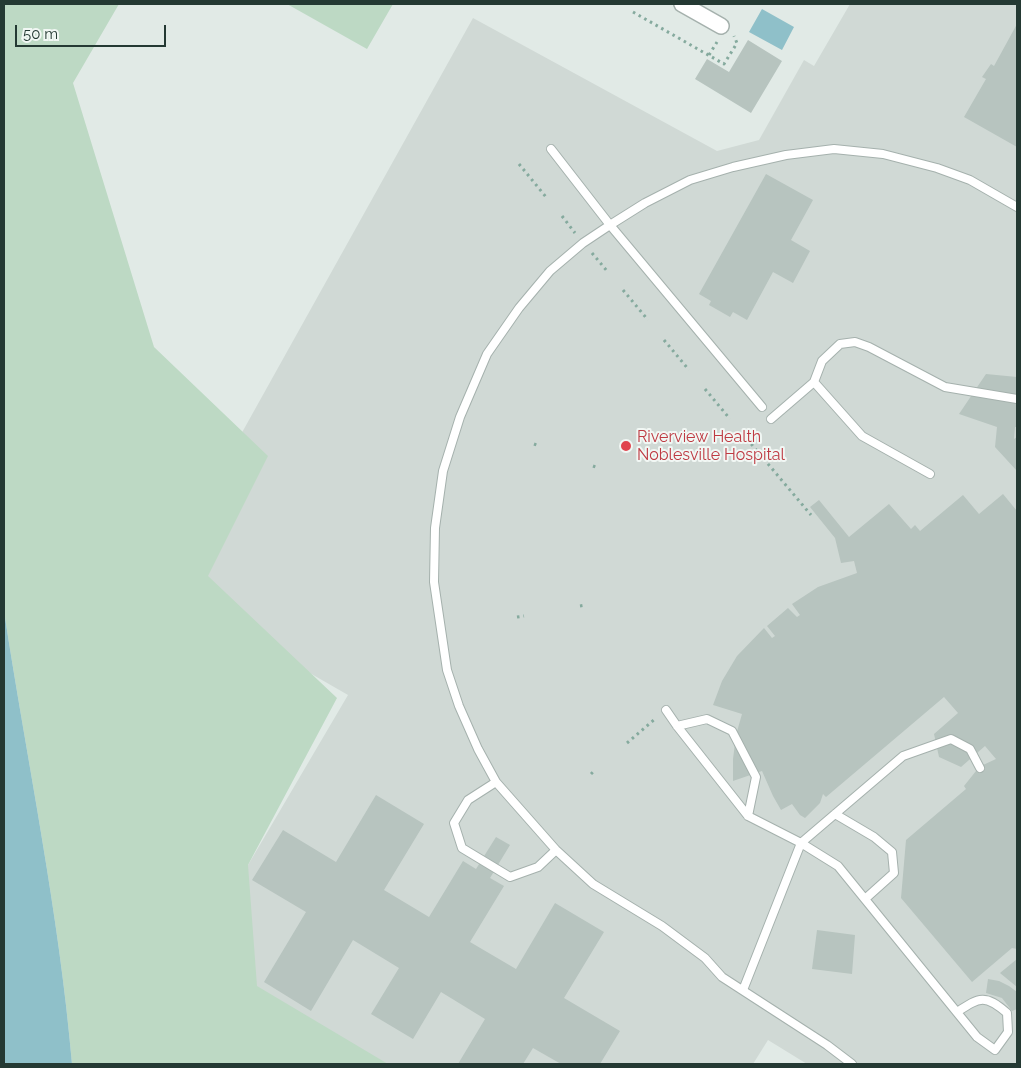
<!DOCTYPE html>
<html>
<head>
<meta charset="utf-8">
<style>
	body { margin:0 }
	#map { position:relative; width:1021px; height:1068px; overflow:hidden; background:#e1eae6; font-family:Raleway,sans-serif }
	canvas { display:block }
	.frame { position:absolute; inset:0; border:5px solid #243933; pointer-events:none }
	.scale { position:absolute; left:15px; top:25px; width:151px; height:22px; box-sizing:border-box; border:2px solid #243933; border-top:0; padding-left:6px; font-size:15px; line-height:18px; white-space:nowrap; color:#243933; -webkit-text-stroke:4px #f1f7f4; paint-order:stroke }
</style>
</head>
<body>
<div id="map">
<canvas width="1021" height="1068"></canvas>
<div class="frame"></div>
<div class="scale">50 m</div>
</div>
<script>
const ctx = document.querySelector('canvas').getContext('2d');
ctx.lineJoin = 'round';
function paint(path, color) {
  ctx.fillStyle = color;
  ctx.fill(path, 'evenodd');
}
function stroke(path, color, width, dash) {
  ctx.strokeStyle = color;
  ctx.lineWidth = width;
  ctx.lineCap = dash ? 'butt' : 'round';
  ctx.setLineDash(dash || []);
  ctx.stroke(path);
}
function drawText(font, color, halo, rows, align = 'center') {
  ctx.font = font + ' Raleway,sans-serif';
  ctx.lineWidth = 4;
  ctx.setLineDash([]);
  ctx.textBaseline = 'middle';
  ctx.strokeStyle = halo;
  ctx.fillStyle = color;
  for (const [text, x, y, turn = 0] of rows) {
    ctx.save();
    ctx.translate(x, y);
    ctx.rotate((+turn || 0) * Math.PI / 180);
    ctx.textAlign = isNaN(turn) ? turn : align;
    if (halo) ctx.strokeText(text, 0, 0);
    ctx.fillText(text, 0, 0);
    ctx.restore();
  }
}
paint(new Path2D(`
	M850,4H1017V1064H807L768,1040L753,1064H366L191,962L348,695L157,585L473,18L717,151L759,140L804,60L814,66Z`), '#d0d9d5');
paint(new Path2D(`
	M4,4H119L73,83L154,347L268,456L208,576L337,698L248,865L257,986L388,1064H72C59,912 27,762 4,611Z
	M287,4H393L367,49Z`), '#bdd9c4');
paint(new Path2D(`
	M762,9L794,27L782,50L749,32Z
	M4,611C27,762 59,912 72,1064H4Z`), '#8fc0c9');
paint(new Path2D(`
	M1017,24V147L964,117L986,79L982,77L991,64L994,66Z
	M748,40L782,61L751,113L695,79L707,59L729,72Z
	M766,174L813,200L791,240L810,251L793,283L773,272L747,320L733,312L730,317L709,305L711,301L699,294Z
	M986,374L1017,377V427H1015L1014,439L1017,437V471L995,447L997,427L959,414Z
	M1003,494L1017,511V949L1012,948L972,982L901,898L906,840L966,789L964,786L976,771L983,765L996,759L985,746L961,767L939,757L934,734L958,713L944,697L826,797L823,794L820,803L805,818L800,815L792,804L781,810L773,796L762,771L733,781V759L736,735L742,714L713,705L722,681L737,656L764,628L772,638L775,636L767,626L788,608L797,617L800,615L792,604L818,587L857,573L854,561L841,563L835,538L810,507L819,500L849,537L889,504L911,529L915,525L920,531L963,495L979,514Z
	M376,795L424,824L384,890L429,917L463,861L476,869L496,837L510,845L490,878L504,886L470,942L516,969L555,903L604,932L564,998L620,1031L600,1064H561L533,1048L523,1064H458L485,1019L441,992L413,1039L371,1014L399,968L353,940L311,1011L264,982L306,912L252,880L283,830L336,862Z
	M817,930L855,935L852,974L812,969Z
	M1017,959V987L1000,973Z
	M988,979L999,981L1009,986L1017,992V1009L1012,1011L1002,998L986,993Z`), '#b7c4bf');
const lane = new Path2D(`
	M551,149L610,225L762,407
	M814,382L862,436L930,474
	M771,419L814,382L822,361L840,344L855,342L869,347L945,387L1017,399
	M666,710L677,726L748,816L801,843L838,866L977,1037L995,1050L1008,1032L1007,1013C985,994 980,997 957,1012
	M677,726L707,719L732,731L756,777L748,816
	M496,782L468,800L454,823L462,848L510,877L538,867L556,850
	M835,814L874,837L892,852L894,873L865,899
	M743,990L801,843L903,756L951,739L970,749L980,768
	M852,1064L827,1045L722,977L705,958L662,926L593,884L556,850L496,782L478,749L459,706L447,670L434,582L435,528L443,471L460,417L487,354L519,308L550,271L583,243L610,225L645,203L690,180L733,167L786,155L834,149L883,154L937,168L970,180L1017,207`);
const street = new Path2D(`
	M682,4L721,26`);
stroke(lane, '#a5b1ad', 10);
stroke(street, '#a5b1ad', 18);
stroke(new Path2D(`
	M633,12L724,64L737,43L734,36
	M709,55L717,42
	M519,164L546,197
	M562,216L575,233
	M592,253L607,271
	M623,290L648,320
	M664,340L689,370
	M705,389L730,419
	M747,439L811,515
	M534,444L539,446
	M593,466L598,468
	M580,606L586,605
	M517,617L524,616
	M627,743L655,719
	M591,774L595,770`), '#85aa9e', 3, [2.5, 4]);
stroke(lane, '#fff', 8);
stroke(street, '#fff', 15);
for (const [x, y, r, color] of [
	[626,446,6,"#e0444e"]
]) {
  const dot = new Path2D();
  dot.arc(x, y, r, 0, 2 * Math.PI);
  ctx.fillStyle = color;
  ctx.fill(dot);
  stroke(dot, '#f1f7f4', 2);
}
drawText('16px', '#be3a42', '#f1f7f4', [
	["Riverview Health",637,437],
	["Noblesville Hospital",637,455]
], 'left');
</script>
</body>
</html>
